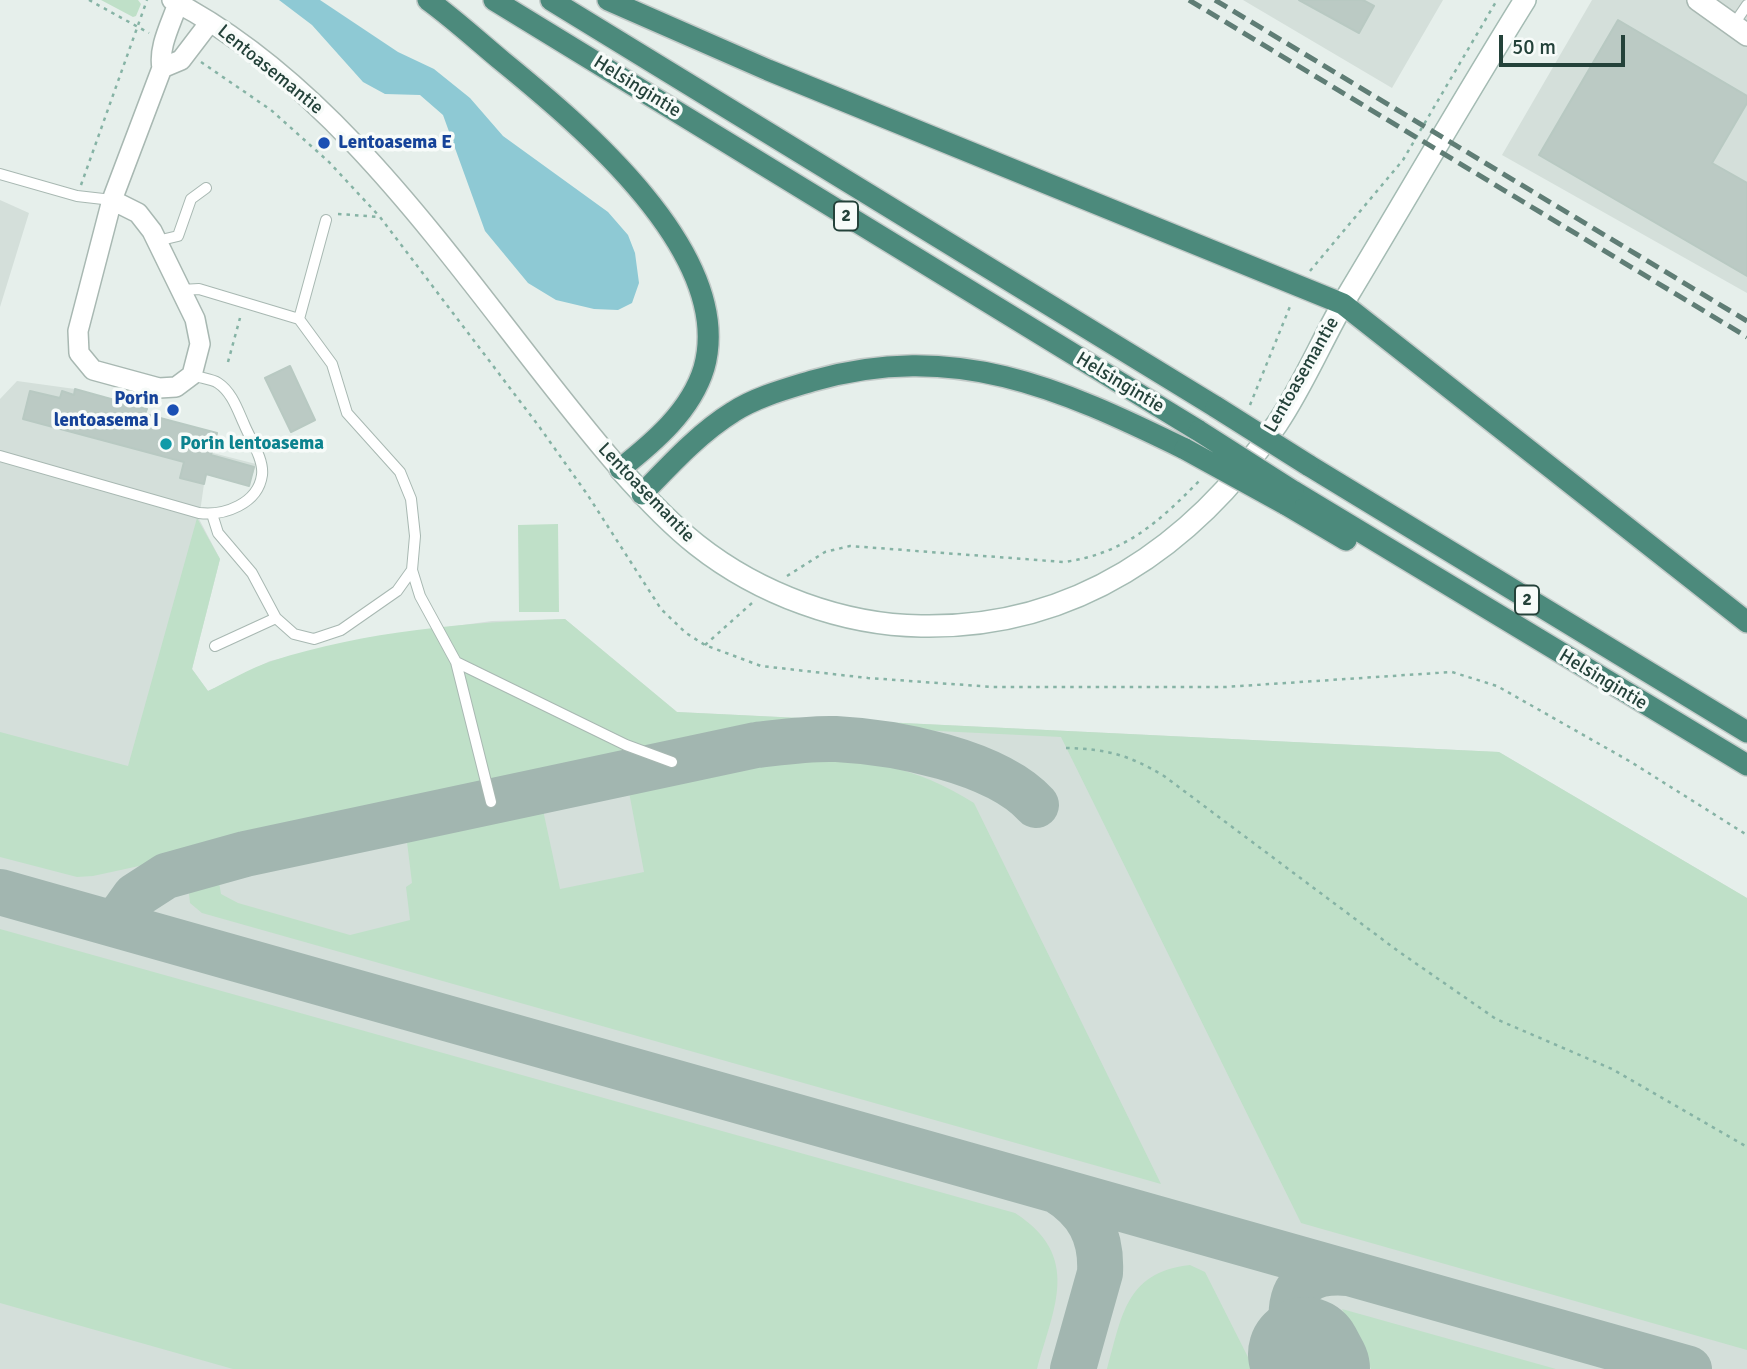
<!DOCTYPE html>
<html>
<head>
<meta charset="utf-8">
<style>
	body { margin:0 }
	#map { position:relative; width:1747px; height:1369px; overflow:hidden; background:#e6efeb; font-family:Signika,sans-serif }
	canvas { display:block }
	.scale { position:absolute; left:1499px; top:35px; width:126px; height:32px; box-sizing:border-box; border:4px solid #24423a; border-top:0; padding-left:9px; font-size:21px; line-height:24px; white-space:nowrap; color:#24423a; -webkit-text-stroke:5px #f7fbf9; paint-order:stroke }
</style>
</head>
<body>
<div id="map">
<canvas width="1747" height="1369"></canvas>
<div class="scale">50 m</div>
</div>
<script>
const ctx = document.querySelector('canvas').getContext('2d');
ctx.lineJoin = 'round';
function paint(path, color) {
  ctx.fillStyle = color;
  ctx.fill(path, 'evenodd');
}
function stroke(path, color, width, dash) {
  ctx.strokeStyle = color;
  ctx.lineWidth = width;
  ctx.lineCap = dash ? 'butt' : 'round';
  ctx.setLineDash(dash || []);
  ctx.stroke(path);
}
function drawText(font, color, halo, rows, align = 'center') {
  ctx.font = font + ' Signika,sans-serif';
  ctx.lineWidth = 7;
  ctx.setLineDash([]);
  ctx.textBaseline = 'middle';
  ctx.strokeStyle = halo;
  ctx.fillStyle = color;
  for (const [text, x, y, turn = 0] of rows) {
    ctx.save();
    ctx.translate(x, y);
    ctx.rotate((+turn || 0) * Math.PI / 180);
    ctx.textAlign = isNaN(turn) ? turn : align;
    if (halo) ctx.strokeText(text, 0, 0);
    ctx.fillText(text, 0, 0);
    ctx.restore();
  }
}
paint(new Path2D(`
	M1243,0H1443L1392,88Z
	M1592,0H1747V293L1502,155Z
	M0,200L29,213L0,307Z
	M17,381L75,389L147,408L146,414L218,433L213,453L256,464L249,486L207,475L204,484L199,519L220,559L192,669L208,691L270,661L367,638L492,621L565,619L677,712L1499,752L1747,898V1369H0V399Z`), '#d4dfda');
paint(new Path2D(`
	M101,0H138L141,4L136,16L133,17Z
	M197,518L220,559L192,669L208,691C229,681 250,668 272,661C365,631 468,622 565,619L677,712L1499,752L1747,898V1350L1301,1223L1061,737L794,724L751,728L374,808L301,820L245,835L199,853L93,876L77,877L0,857V732L128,766Z
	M558,524L559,612H519L518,525Z
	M801,759C871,760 913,765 974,803L1161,1184L202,913L190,903L189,894L196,881L218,876L221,894L238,903L350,935L410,920L406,887L412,883L407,842L543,810L560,889L644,872L629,792L757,764Z
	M0,929L1015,1213C1082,1256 1054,1307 1037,1369H233L0,1303Z
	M1190,1265L1205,1272L1254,1369H1107C1122,1317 1125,1272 1190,1265Z
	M1342,1309L1556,1369H1371Z`), '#bfe0c8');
paint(new Path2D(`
	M279,0H320L398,52L434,69L470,98L503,136L608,212L628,235L635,253L639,283L632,303L618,310L594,309L556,300L528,283L485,231L443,115L420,95L385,94L363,82L312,25Z`), '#8ec9d4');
stroke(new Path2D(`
	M0,892L1689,1369
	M115,924L135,896L166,876L245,854L756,745C783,742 809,738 836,739C895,742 996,761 1036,805
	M1056,1190C1088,1210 1102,1235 1100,1273L1073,1369
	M1292,1326C1288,1284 1309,1270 1348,1273`), '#a2b6b0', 46);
stroke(new Path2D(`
	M1305,1354L1313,1369`), '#a2b6b0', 114);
const building = new Path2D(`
	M1299,0H1363L1374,6L1359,33Z
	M1618,20L1747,96V103L1712,163L1747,183V276L1539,155Z
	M290,366L315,420L291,432L265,378Z
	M75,389L147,409L145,414L217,433L211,455L254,467L249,486L206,474L204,484L180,478L184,462L23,419L30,391L60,398L62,391L74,395Z`);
paint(building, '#bbcac4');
stroke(building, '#b8c9c2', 2);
const service = new Path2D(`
	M1734,24L1747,5
	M0,174L77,196L112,200
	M157,241L178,236L191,199L206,188
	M181,290L199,289L299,319L332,364L347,413L400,472L411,499L415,536L412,570L397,591L341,630L314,639L294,634L276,618L252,573L218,533L212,514
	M299,319L326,220
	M0,456L199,513C224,516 258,504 262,475C264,459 250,439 244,424C238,411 232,392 218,383C212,379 200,378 192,375
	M412,570L420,596L456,662L626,745L672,762
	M215,646L276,618
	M456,662L491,802`);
const minor = new Path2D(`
	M172,0C359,97 484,313 620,469
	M162,68L181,60L210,22
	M112,200L138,213L152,231L195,319L200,344L192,375L176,387L159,388L93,370L79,353L78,331L112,200L162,68C158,47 171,24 178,3`);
const tertiary = new Path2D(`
	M1698,0L1747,35`);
const secondary = new Path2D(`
	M620,469C643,495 669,523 697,545C759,594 843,625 921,626C1074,629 1193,547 1277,424C1304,384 1323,337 1348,295C1407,197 1464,98 1525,0`);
const trunk = new Path2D(`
	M428,0C454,19 478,41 502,61C579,124 736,254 704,368C691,411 654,442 620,469
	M494,0L1199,431
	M551,0L1216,407
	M608,0L768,70L1343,304L1747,622
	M1308,465L1747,732
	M1293,491L1747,765
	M642,494C670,465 699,433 733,412C756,397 786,389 812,381C954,340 1060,388 1185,449
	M1285,504L1346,540`);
stroke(service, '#a8b8b2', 12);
stroke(minor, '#a8b8b2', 22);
stroke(tertiary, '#a8b8b2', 24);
stroke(secondary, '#a4bbb3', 24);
stroke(trunk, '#c2cac8', 24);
stroke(new Path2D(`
	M89,0L149,33
	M201,62L271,110L329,162L380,217L538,425L587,494L661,609L686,633L705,645L761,666L868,678L993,687H1225L1452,672L1497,686L1631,762L1747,835
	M81,185L147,0
	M338,214L380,217
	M1310,271L1403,160L1497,0
	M228,362L240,318
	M1250,405L1291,304
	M787,576L825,552L850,546L1064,562C1124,554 1159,522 1200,480
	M705,645L752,603
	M1066,748C1107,749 1129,755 1164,776L1398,951L1496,1019L1612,1069L1747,1147`), '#86b3a5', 2.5, [3.5, 5]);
stroke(service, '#fff', 10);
stroke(minor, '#fff', 19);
stroke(tertiary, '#fff', 21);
stroke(secondary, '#fff', 21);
stroke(trunk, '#4c8a7c', 21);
stroke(new Path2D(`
	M1189,0L1747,337
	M1215,0L1747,321`), '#5f7d75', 5, [14, 7]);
const trunkBridge = new Path2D(`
	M1216,407L1308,465
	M1199,431L1293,491
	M1185,449L1285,504`);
stroke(trunkBridge, '#c2cac8', 24, []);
stroke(trunkBridge, '#4c8a7c', 21);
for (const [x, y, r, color] of [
	[324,143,7,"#1a4fb4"],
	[173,410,7,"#1a4fb4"],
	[166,444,7,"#0f9aa8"]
]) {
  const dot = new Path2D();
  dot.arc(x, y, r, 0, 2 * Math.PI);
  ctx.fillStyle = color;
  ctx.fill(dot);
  stroke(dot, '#f7fbf9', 2.5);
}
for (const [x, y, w] of [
	[846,216,24],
	[1527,600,24]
]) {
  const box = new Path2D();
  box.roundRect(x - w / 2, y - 14.5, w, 29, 5);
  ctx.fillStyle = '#f7fbf9';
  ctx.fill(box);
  stroke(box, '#24423a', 2);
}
drawText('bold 18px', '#24423a', null, [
	["2",846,216],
	["2",1527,600]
]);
drawText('19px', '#24423a', '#f7fbf9', [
	["Lentoasemantie",270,70,39],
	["Helsingintie",637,87,32],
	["Lentoasemantie",1302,375,-60],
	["Helsingintie",1120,383,31],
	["Lentoasemantie",646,493,46],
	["Helsingintie",1603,680,31]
]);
drawText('bold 19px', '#164399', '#f7fbf9', [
	["Lentoasema E",338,143],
	["Porin",159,399,"right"],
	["lentoasema I",159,421,"right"]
], 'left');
drawText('bold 19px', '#0d838f', '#f7fbf9', [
	["Porin lentoasema",180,444]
], 'left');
</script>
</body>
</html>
